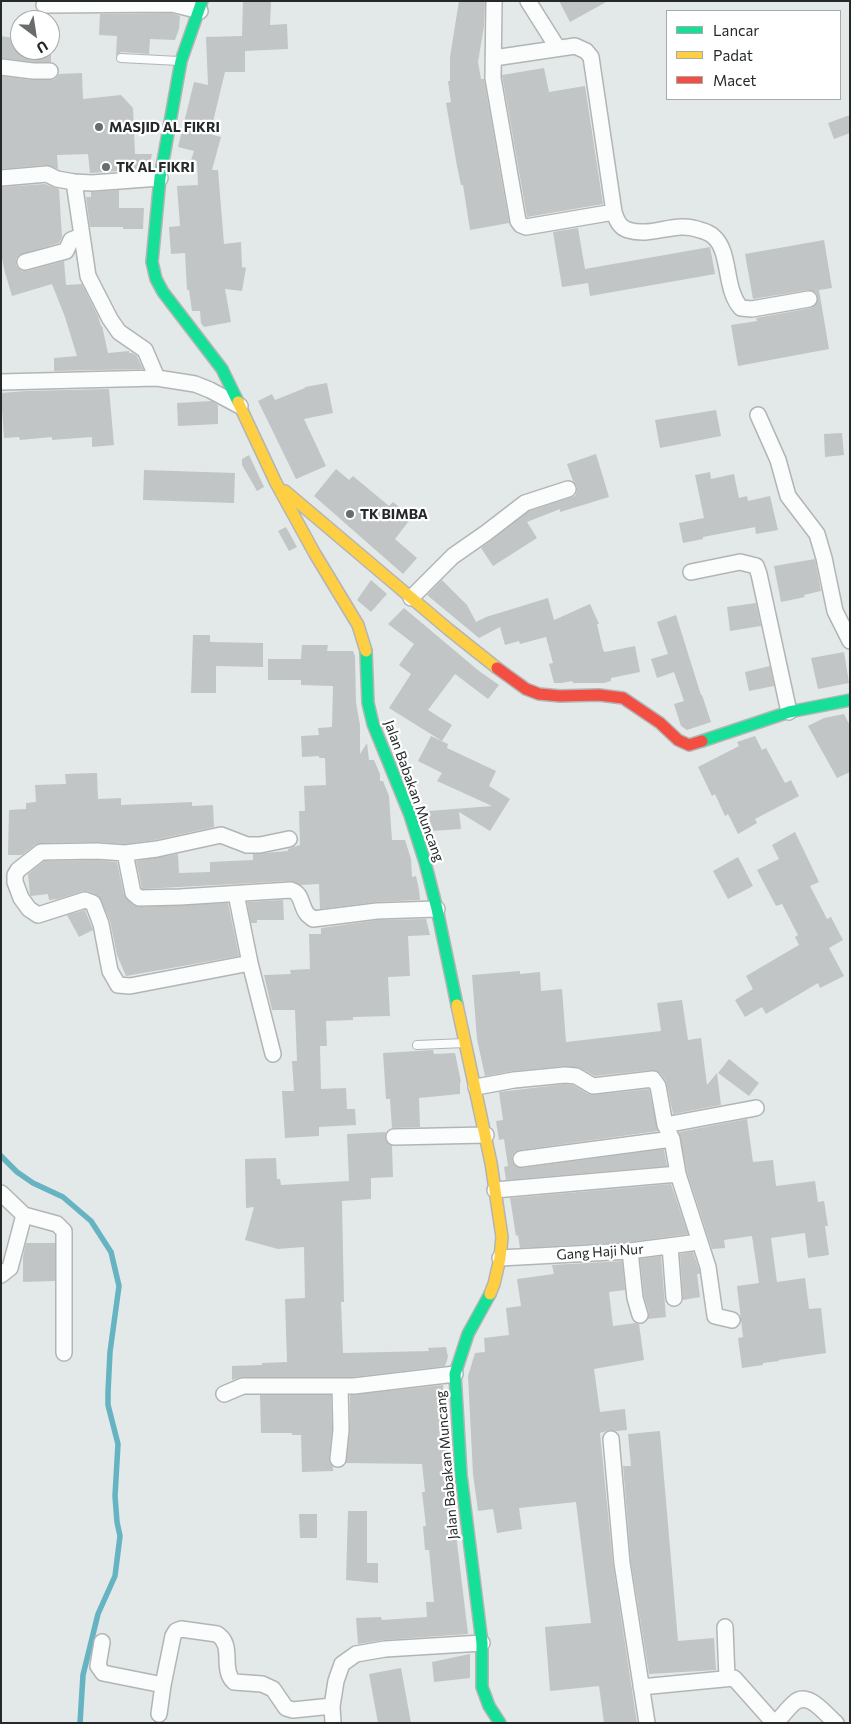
<!DOCTYPE html>
<html>
<head>
<meta charset="utf-8">
<style>
	body { margin:0 }
	#map { position:relative; width:851px; height:1724px; overflow:hidden; background:#e3e8e8; font-family:Commissioner,sans-serif }
	canvas { display:block }
	.frame { position:absolute; inset:0; border:2px solid #252929; pointer-events:none }
	.legend { position:absolute; left:666px; top:10px; width:175px; height:90px; box-sizing:border-box; background:#fff; border:1px solid #a8a9a9; margin:0; padding:6px 9px; list-style:none; font-size:15px; color:#252929 }
	.legend li { display:flex; align-items:center; gap:10px; height:25px }
	.legend b { width:25px; border:1px solid #a8a9a9 }
	.north { position:absolute; left:10px; top:10px; width:50px; height:50px; box-sizing:border-box; background:#fff; border:1px solid #a8a9a9; border-radius:50%; rotate:149deg; font-size:14px; font-weight:700; line-height:20px; text-align:center; color:#252929 }
	.north::after { content:''; display:block; margin:auto; width:18px; height:22px; background:#686c6c; clip-path:polygon(50% 0,100% 100%,50% 72%,0 100%) }
</style>
</head>
<body>
<div id="map">
<canvas width="851" height="1724"></canvas>
<div class="frame"></div>
<ul class="legend">
<li><b style="height:6px;background:#16e098"></b>Lancar</li>
<li><b style="height:6px;background:#ffcf43"></b>Padat</li>
<li><b style="height:6px;background:#f24e42"></b>Macet</li>
</ul>
<div class="north">U</div>
</div>
<script>
const ctx = document.querySelector('canvas').getContext('2d');
ctx.lineJoin = 'round';
function stroke(path, color, width, dash) {
  ctx.strokeStyle = color;
  ctx.lineWidth = width;
  ctx.lineCap = dash ? 'butt' : 'round';
  ctx.setLineDash(dash || []);
  ctx.stroke(path);
}
function paint(path, color) {
  ctx.fillStyle = color;
  ctx.fill(path, 'evenodd');
}
function drawText(font, color, halo, rows, align = 'center') {
  ctx.font = font + ' Commissioner,sans-serif';
  ctx.lineWidth = 4.5;
  ctx.setLineDash([]);
  ctx.textBaseline = 'middle';
  ctx.strokeStyle = halo;
  ctx.fillStyle = color;
  for (const [text, x, y, turn = 0] of rows) {
    ctx.save();
    ctx.translate(x, y);
    ctx.rotate((+turn || 0) * Math.PI / 180);
    ctx.textAlign = isNaN(turn) ? turn : align;
    if (halo) ctx.strokeText(text, 0, 0);
    ctx.fillText(text, 0, 0);
    ctx.restore();
  }
}
stroke(new Path2D(`
	M1,1156L17,1172L33,1183L63,1197L91,1221L111,1252L119,1286L110,1352L108,1392V1405L118,1444L115,1496L117,1522L120,1536L115,1576L98,1614L83,1675L80,1723`), '#66b4c1', 5.5);
paint(new Path2D(`
	M243,1H271L270,25L287,24L288,49L245,51V72H225L210,134L221,137L212,170H218L224,244L241,242L242,267L246,268L242,291L225,289L231,322L204,327L201,323L200,311H192L189,290H187L185,253L171,254L169,227L180,226L177,186L198,185L197,161L191,160L194,151L178,147L194,82L208,85L206,37L242,36Z
	M459,1H485L484,26L478,62L481,79H484L509,223L470,230L463,185H461L457,166L446,103L451,102L448,81H450V57Z
	M559,1H608L570,22Z
	M171,13L180,16L179,29L175,40L150,39L149,54L121,52L116,56L117,36L99,35L100,14Z
	M1,36L20,39V50H51V62H34L1,58Z
	M544,68L549,92L585,86L603,204L527,217L502,75Z
	M82,73L83,99L121,95L133,108L135,154H152L149,169L90,173L88,154L57,155L58,169L46,165L1,169V76L32,80H50L55,79L59,74Z
	M850,115V133L834,139L828,123Z
	M45,184L59,189L62,237L59,243L19,255L16,259V265L22,271H27L64,261L66,285L82,284L98,316L101,326H102L108,353L129,351V353H132L137,356L143,369L54,371V358L77,356L65,317L52,284L12,296L4,269L1,252V187Z
	M119,190V208H144L143,229H123V227H90L86,197H91V192Z
	M578,228L585,269L710,247L715,274L590,296L588,283L562,287L553,232Z
	M824,240L832,288L819,290L829,349L738,366L731,325L757,321L756,318L811,308L815,306L818,298L816,293L808,290L753,299L745,254Z
	M327,383L333,413L304,419L326,466L296,479L258,401L272,394L275,400L305,388V387Z
	M109,389L114,445L92,447V437L52,440V437L20,440L19,437L4,438L1,393L26,391Z
	M212,401L218,405V424L178,426L177,403Z
	M716,410L721,436L660,448L655,420Z
	M842,433L844,455L825,457L824,434Z
	M596,454L609,497L560,512V509L527,522L537,538L493,566L481,548L529,511L575,496L577,491V487L573,481L567,464Z
	M249,455L264,487L257,491L242,465V459Z
	M336,469L349,480L353,476L389,506L393,502L412,517L395,539L417,558L403,574L314,496Z
	M144,470L235,473L234,503L143,500Z
	M710,472L711,479L734,474L739,498L747,496L748,501L770,496L778,530L756,534L755,527L703,537V539L683,543L679,523L704,518L695,475Z
	M286,527L297,547L289,551L278,531Z
	M815,559L821,591L804,595L805,597L781,602L774,566Z
	M371,580L387,594L371,612L357,600Z
	M442,580L467,605L476,622L486,617L548,598L554,620L590,604L599,624H597L603,650L605,652L635,646L640,672L611,678V681L604,683H573L572,681L562,683H554L549,664L553,663L546,637L520,644L519,641L505,645L500,627L479,638L427,595Z
	M756,603L761,626L730,631L727,607Z
	M404,608L479,671L499,685L488,699L455,674L428,710L452,725L442,741L389,708L411,674L399,665L414,644L388,624Z
	M676,615L701,695H702L711,722L687,730L681,726L674,704L684,701L674,672L657,678L651,659L668,654L657,622Z
	M193,635H210V642L263,643V667L216,666V693H191Z
	M302,645H328L327,651H353L355,656L356,703L360,725V754L367,743L369,760H374L380,774V781H383L389,796L392,840H405L411,859L412,877L416,876L419,890L420,900L376,902L320,909L319,884L301,885L290,881L142,889L136,861L178,854L179,873L210,872V862L253,860V854L288,851V849L300,845L299,811H305L304,786L326,785L325,758H319V756L302,757L301,736L319,735L318,728L332,727L333,686L301,685V680H268V659H301Z
	M844,652L849,683L818,689L811,658Z
	M770,666L774,686L749,691L745,672Z
	M844,714L850,726V772L837,778L808,726L824,718Z
	M431,736L448,744L447,748L496,771L489,786L510,799L490,831L459,812L461,829L431,831L429,811L492,806L437,781L442,773L418,761Z
	M755,736L762,750L766,748L785,783L791,780L799,796L755,819L757,823L738,834L728,814L725,816L715,794L712,796L698,767L739,746L737,742Z
	M97,773L98,799L121,798V805L192,802V806L213,805L214,827L155,840L125,844L97,842L41,843L35,845L22,855H8L9,810L26,809V803L36,802L35,785L66,784L65,774Z
	M795,832L819,882L810,886L827,919L831,917L843,940L829,948L844,976L820,988L818,983L766,1014L762,1007L745,1017L735,1000L753,989L746,976L799,945L795,937L798,935L782,904L776,906L757,870L779,859L772,845Z
	M738,857L753,886L728,899L713,871Z
	M97,860L117,862L124,895L133,905L139,907L228,903L239,956L126,976L117,955L110,921L99,896L88,891H83L58,899L49,900L48,894L31,896L30,895L28,874L44,861Z
	M283,900L284,920H257V923H251L247,902Z
	M85,910L93,930L79,937L67,915Z
	M426,919L430,935L408,936L410,976L388,977L390,1016L353,1017V1020L326,1021L327,1046H320L321,1089L346,1088L347,1109H355L356,1125L319,1127V1136L285,1138L282,1091H294L292,1061H297L295,1010H272L264,975L291,974L290,970L310,969L309,934H321V928L378,920Z
	M520,971V974L540,972L541,991L562,989L566,1042L661,1031L657,1003L682,1000L688,1040L701,1038L707,1085L717,1073L721,1105L673,1114L666,1081L660,1073L652,1070L595,1076L580,1068L564,1066L513,1071L485,1076L477,1039L472,975Z
	M433,1050L434,1054L455,1053L461,1082H460V1094L419,1098L420,1127L392,1128L390,1099H386L383,1053Z
	M729,1059L759,1083L749,1096L718,1073Z
	M565,1084L573,1085L588,1094L593,1095L649,1089L658,1131L520,1150L515,1152L512,1156V1161L514,1165L522,1168L664,1149L667,1166L506,1180L504,1167L508,1166L504,1139L499,1140L496,1121L503,1120L499,1092Z
	M747,1119L753,1162L773,1160L776,1186L815,1181L818,1202L824,1201L828,1226H825L829,1255L808,1258L805,1233L771,1238L777,1282L805,1278L809,1309L821,1308L826,1353L779,1360V1361L763,1363V1365L742,1368L738,1338L743,1337L737,1286L759,1283L752,1236L724,1240L725,1248L712,1249L687,1172L679,1132Z
	M386,1132L385,1137L386,1141L392,1146L393,1177L371,1178V1199L342,1201L344,1302H341L343,1353L429,1351L428,1348L446,1347L448,1357L445,1366L353,1377H243L232,1380V1366L262,1365V1363L287,1362L285,1299L305,1298L304,1247L278,1249L245,1240L254,1207L246,1208L245,1159L276,1158L277,1179H280L281,1185L349,1181L347,1134Z
	M671,1184L688,1234L629,1242L520,1248L518,1235L516,1236L510,1198Z
	M26,1243H55V1281L23,1282V1257Z
	M693,1252L699,1269L700,1274H697L700,1297L683,1300L680,1254Z
	M661,1256L666,1317L648,1319L649,1313L644,1296L640,1259Z
	M622,1261L625,1290L609,1292L613,1326L635,1323L639,1324L644,1360L594,1369L600,1412L625,1409L627,1430L616,1431L610,1430L600,1433L613,1564L637,1723H604L599,1686L550,1691L545,1627L591,1623L576,1502L519,1508L522,1529L497,1533L493,1509L478,1511L473,1474L468,1376L475,1353L485,1352L484,1338L509,1335L506,1308L521,1306L517,1279L554,1274L552,1265Z
	M443,1385L449,1476L468,1634L384,1640L358,1644L356,1618L381,1617L382,1620L427,1617L426,1602H434L429,1550H425L423,1526H426L422,1492H425L422,1464L346,1463L350,1431V1395Z
	M260,1395H331L332,1430L329,1459L330,1463L333,1467V1471L302,1472L301,1435H292V1433H261Z
	M660,1431L678,1641L714,1638L716,1670L649,1674L631,1562L623,1466H631L628,1434Z
	M348,1511H367V1563H378V1583L346,1580Z
	M299,1514H317V1538H300Z
	M470,1654V1678L434,1682L432,1662Z
	M401,1668L411,1723H378L369,1674Z`), '#c1c5c5');
const lane = new Path2D(`
	M121,58L179,61
	M417,1045L465,1043`);
const street = new Path2D(`
	M494,1L493,78L518,221L521,225L526,227L614,212
	M528,1L557,47
	M44,5L172,4L200,11
	M494,58L575,46L586,51L591,57L614,212C616,219 620,228 628,230C652,238 676,220 700,230C704,231 711,234 714,237C731,252 724,290 741,308L752,309L809,299
	M1,67L33,71H50
	M1,178L47,174L57,179L74,182L92,183L160,178
	M74,182L88,276L110,319L119,332L145,350L157,378
	M25,262L66,251L71,240L81,236
	M1,382L157,378L195,384L210,390L240,406
	M758,415L778,460L788,496L817,534L824,558L835,611L850,641
	M691,572L740,562L756,566L759,574L789,712
	M411,598L453,556L486,533L525,503L568,489
	M125,853L133,893L139,898L180,897L291,890C303,894 300,905 307,914C307,914 313,919 313,919L377,911L437,909
	M236,894L250,963L273,1054
	M250,963L130,986L118,985L110,971L101,924L93,903L85,900L38,915L29,909L21,898L15,882V875L18,870L41,852L97,851L125,853L157,849L221,835L247,845H260L289,839
	M476,1087L514,1080L565,1075L576,1076L593,1086L653,1079L658,1086L665,1125L672,1139L678,1174L708,1267L715,1316L732,1320
	M665,1125L756,1108
	M394,1137L486,1135
	M521,1159L672,1139
	M495,1190L678,1174
	M1,1193L24,1215L57,1224L64,1231V1353
	M670,1246L674,1298
	M630,1251L635,1298L640,1315
	M500,1258L630,1251L699,1242
	M1,1275L10,1268L24,1215
	M224,1394L243,1386H354L455,1374
	M611,1439L622,1563L647,1723
	M338,1459L341,1430L340,1386
	M725,1627L727,1678
	M102,1642L98,1666L103,1673L163,1685
	M641,1687L734,1678L774,1723
	M159,1714L163,1685L173,1636L176,1631L181,1629L217,1634C235,1645 220,1669 234,1682L262,1684L273,1689L286,1708L293,1710L332,1706
	M333,1723L332,1706L336,1681L342,1664L356,1654L385,1649L482,1643
	M775,1723C782,1717 787,1709 794,1703C808,1690 825,1714 836,1723`);
const fast = new Path2D(`
	M202,1L181,61L160,178L152,262L156,279L163,292L222,369L238,402
	M366,651L368,703L373,724L410,815L425,862L437,909L457,1005
	M702,741L789,712L850,700
	M490,1294L468,1334L455,1374L461,1475L482,1643V1687L489,1706L500,1723`);
const slow = new Path2D(`
	M238,402L276,483L315,554L358,625L366,651
	M285,491L448,629L497,668
	M457,1005L491,1163L502,1237L500,1258L494,1284L490,1294`);
const jam = new Path2D(`
	M497,668L526,689L539,694L560,696L599,695L623,698L660,723L678,740L689,745L702,741`);
stroke(lane, '#b2b5b6', 10);
stroke(street, '#b2b5b6', 18);
stroke(fast, '#b2b5b6', 14);
stroke(slow, '#b2b5b6', 14);
stroke(jam, '#b2b5b6', 14);
stroke(lane, '#fbfcfc', 8);
stroke(street, '#fbfcfc', 15);
stroke(fast, '#16e098', 11);
stroke(slow, '#ffcf43', 11);
stroke(jam, '#f24e42', 11);
for (const [x, y, r, color] of [
	[99,127,5,"#686c6c"],
	[106,167,5,"#686c6c"],
	[350,514,5,"#686c6c"]
]) {
  const dot = new Path2D();
  dot.arc(x, y, r, 0, 2 * Math.PI);
  ctx.fillStyle = color;
  ctx.fill(dot);
  stroke(dot, '#fff', 2);
}
drawText('bold 14px', '#252929', '#fff', [
	["MASJID AL FIKRI",109,127],
	["TK AL FIKRI",116,167],
	["TK BIMBA",360,514]
], 'left');
drawText('14px', '#252929', '#fff', [
	["Jalan Babakan Muncang",414,791,70],
	["Gang Haji Nur",600,1252,-4],
	["Jalan Babakan Muncang",447,1465,-95]
]);
</script>
</body>
</html>
